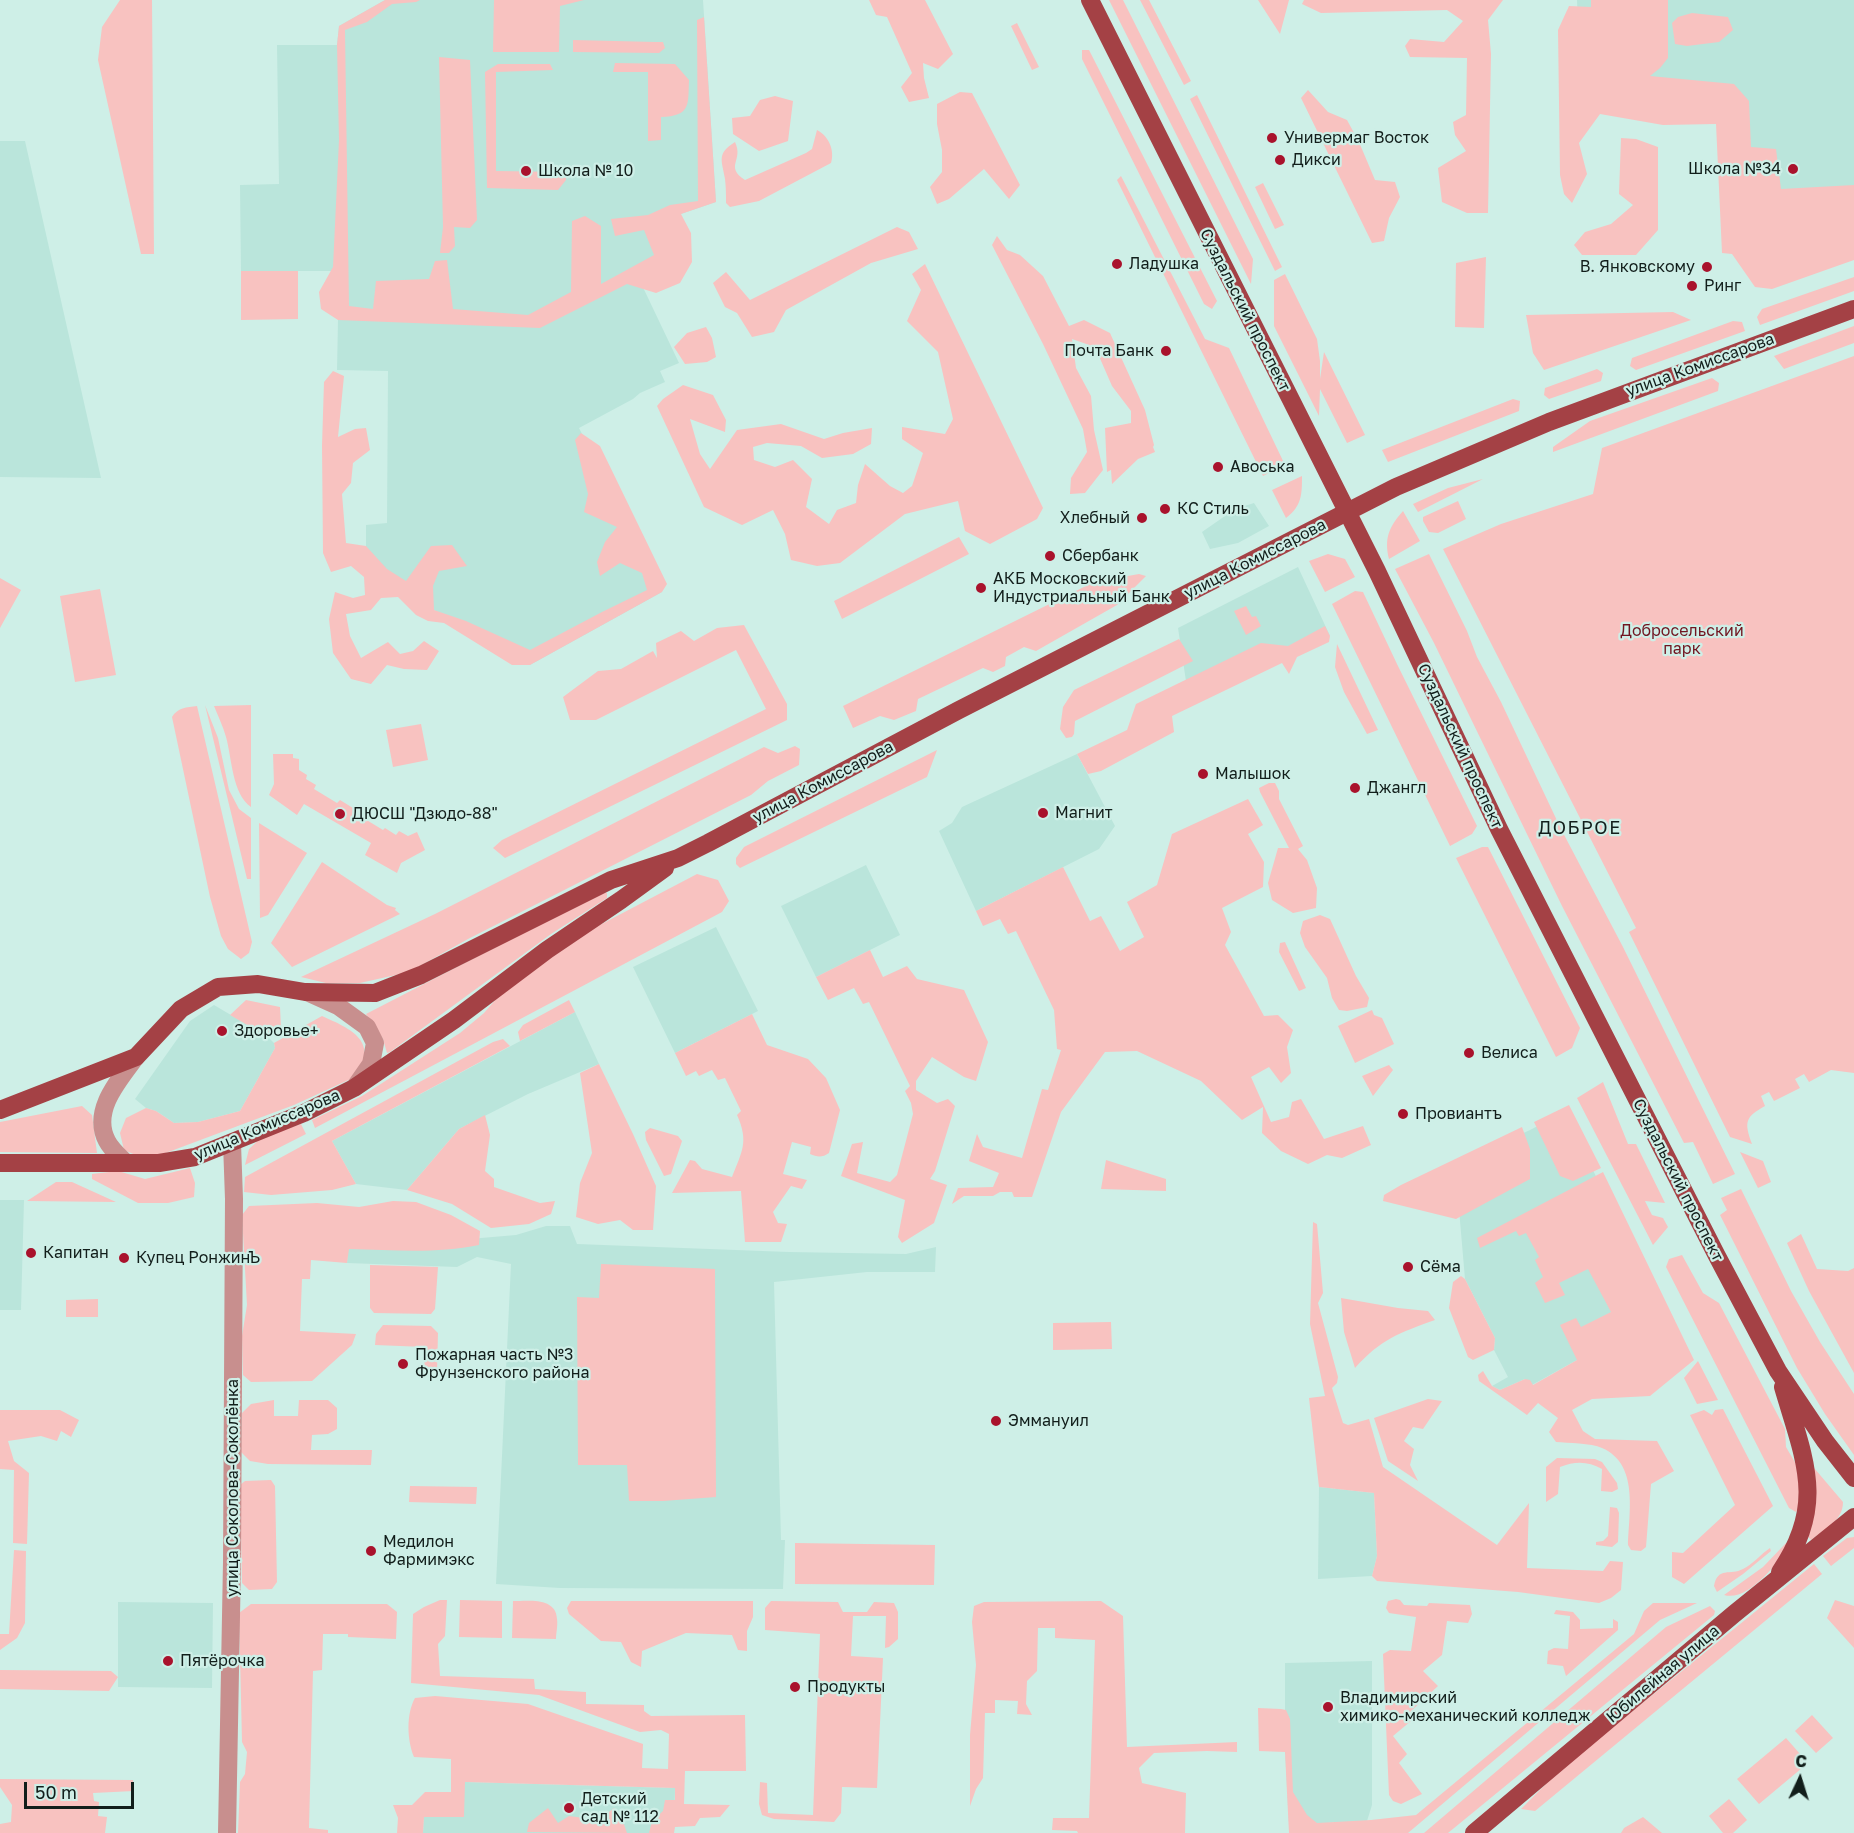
<!DOCTYPE html>
<html>
<head>
<meta charset="utf-8">
<style>
	body { margin:0 }
	#map { position:relative; width:1854px; height:1833px; overflow:hidden; background:#ceefe7; font-family:"Golos Text",sans-serif }
	canvas { display:block }
	.north { position:absolute; left:1770px; top:1749px; width:60px; height:60px; -webkit-text-stroke:4px #ceefe7; paint-order:stroke; rotate:4deg; font-size:16px; font-weight:700; line-height:24px; text-align:center; color:#121e1b }
	.north::after { content:''; display:block; margin:auto; width:21px; height:27px; background:#121e1b; clip-path:polygon(50% 0,100% 100%,50% 72%,0 100%) }
	.scale { position:absolute; left:24px; top:1782px; width:110px; height:27px; box-sizing:border-box; border:3px solid #121e1b; border-top:0; padding-left:8px; font-size:18px; line-height:21px; white-space:nowrap; color:#121e1b; -webkit-text-stroke:4px #ceefe7; paint-order:stroke }
</style>
</head>
<body>
<div id="map">
<canvas width="1854" height="1833"></canvas>
<div class="north">С</div>
<div class="scale">50 m</div>
</div>
<script>
const ctx = document.querySelector('canvas').getContext('2d');
ctx.lineJoin = 'round';
function paint(path, color) {
  ctx.fillStyle = color;
  ctx.fill(path, 'evenodd');
}
function stroke(path, color, width, dash) {
  ctx.strokeStyle = color;
  ctx.lineWidth = width;
  ctx.lineCap = dash ? 'butt' : 'round';
  ctx.setLineDash(dash || []);
  ctx.stroke(path);
}
function drawText(font, color, halo, rows, align = 'center') {
  ctx.font = font + ' "Golos Text",sans-serif';
  ctx.lineWidth = 4.5;
  ctx.setLineDash([]);
  ctx.textBaseline = 'middle';
  ctx.strokeStyle = halo;
  ctx.fillStyle = color;
  for (const [text, x, y, turn = 0] of rows) {
    ctx.save();
    ctx.translate(x, y);
    ctx.rotate((+turn || 0) * Math.PI / 180);
    ctx.textAlign = isNaN(turn) ? turn : align;
    if (halo) ctx.strokeText(text, 0, 0);
    ctx.fillText(text, 0, 0);
    ctx.restore();
  }
}
paint(new Path2D(`
	M385,0H703L716,202L663,220L682,257L639,279L679,363L660,371L665,382L640,393L633,399L579,428L662,592L530,665L366,571V525L387,523L388,371L337,370L339,271H241L240,185L279,184L277,45H337L339,26Z
	M1577,0H1854V232L1752,254L1732,106L1581,104Z
	M0,141H25L101,478L0,477Z
	M1254,503L1269,526L1238,543L1210,549L1202,532L1235,509Z
	M1298,567L1330,636L1189,701L1178,628Z
	M1077,754L1115,826L1099,849L976,911L939,831L952,823L962,807Z
	M866,865L900,935L816,977L781,906Z
	M716,927L758,1011L675,1053L633,967Z
	M214,1005L268,1037L274,1043L275,1048L240,1111L198,1122L174,1123L156,1111L146,1108L135,1099L190,1021Z
	M575,1012L599,1064L528,1094L459,1129L407,1190L356,1184L332,1141Z
	M1565,1112L1641,1270L1577,1360L1532,1385L1525,1379L1500,1390L1492,1386L1508,1377L1494,1350L1495,1338L1465,1279L1459,1209L1401,1190L1530,1130Z
	M0,1200H24L21,1310H0Z
	M546,1226H570L577,1244L789,1252L906,1254L936,1247L935,1272H867L774,1282L781,1540H785L783,1589L560,1588L496,1584L511,1264L477,1257L457,1267L347,1263L349,1239L434,1242L516,1235Z
	M1319,1487L1374,1493L1377,1556L1372,1576L1318,1579Z
	M118,1602L213,1603L212,1688L118,1687Z
	M1372,1661V1805L1367,1821L1289,1825L1285,1751V1663Z
	M465,1782L675,1788L674,1833H423L424,1817Z`), '#bae5db');
paint(new Path2D(`
	M120,0H152L154,254H141L98,60L102,27Z
	M385,0H420L416,2L392,4L367,22L345,30L349,306L373,309L376,281L429,279L435,261L447,260L453,309L528,315L571,292L572,221L585,216L601,226V284L654,255L644,230L615,236L611,219L648,215L670,205L698,201L697,20L704,17L716,202L681,214L691,233L692,262L680,283L656,293L627,284L540,328L338,320L321,309L319,292L333,267L339,140L337,45L339,26Z
	M494,0H584L560,6L559,52H493Z
	M869,0H925L953,54L938,69L923,63L924,78L929,98L909,102L901,87L912,73L887,17L876,15Z
	M1109,0H1123L1253,259L1251,284Z
	M1140,0H1149L1191,81L1184,85Z
	M1258,0H1289L1280,34Z
	M1304,0H1503L1488,20L1491,54L1488,213H1467L1442,202L1438,168L1466,151L1455,135L1453,122L1466,115L1467,58L1410,57L1405,46L1410,39L1444,42L1463,21L1447,10L1321,13L1302,4Z
	M1591,0H1668V58L1660,68L1650,76L1734,84L1749,101L1751,147L1776,149L1781,189L1854,185V260L1772,289L1755,287L1732,254L1722,253L1716,124L1663,125L1600,114L1579,143L1587,174L1572,203L1564,194L1560,175L1558,30L1569,6L1591,7Z
	M1692,13L1728,17L1733,30L1719,42L1687,46L1675,44L1672,23L1678,17Z
	M1017,23L1039,67L1032,70L1011,26Z
	M573,40L656,42H663L665,48L659,53L573,52Z
	M1082,50H1089L1217,301L1212,309L1204,304L1082,59Z
	M439,57L470,60L477,220L470,228L454,227L455,246L449,253H440L443,227Z
	M615,63L675,64L689,80C688,105 691,116 661,117V140L648,141V72H613Z
	M498,64H550L553,70L496,72V171L566,172V180L558,190L487,188L485,72Z
	M1308,90L1328,112L1347,120L1359,142L1375,180L1395,182L1400,197L1389,218L1384,241L1372,243L1301,98Z
	M960,92L972,93L1020,185L1009,199L984,169L949,199L937,204L930,187L942,172V150L937,124V104Z
	M1197,95L1282,267L1275,271L1190,99Z
	M775,96L793,101L788,141L759,151L733,134L732,118L750,116L760,100Z
	M817,130C829,136 835,151 831,163L759,201L730,207L726,203C726,195 726,187 725,179C722,160 716,154 735,142C744,161 724,166 745,180L806,153L812,149Z
	M1621,138L1636,139L1658,147V230L1636,255H1582L1574,245L1585,232L1611,224L1633,205L1619,194Z
	M1121,176L1205,339L1229,348L1285,465L1263,476L1117,180Z
	M1263,183L1284,225L1275,229L1255,187Z
	M897,227L909,232L918,249L871,263L786,310L774,332L752,337L737,313L725,307L713,283L726,272L750,300Z
	M997,236L1007,250L1020,255L1043,276L1069,326L1084,320L1110,333L1145,410L1154,445L1153,447L1155,452L1138,459L1112,484L1111,470L1107,472L1105,428L1131,423V411L1112,386L1095,347L1072,339L1076,368L1091,396L1094,430L1103,470L1085,493L1070,494L1071,478L1087,452L1083,429L1043,344L992,245Z
	M1486,257L1484,328L1455,327L1456,263Z
	M925,264L1043,508L1037,519L990,544L965,531L958,501L905,514L840,563L817,566L791,560L785,534L773,510L742,525L704,507L657,406L663,399L683,385L713,395L726,420L725,432L690,419L700,454L710,469L737,430L781,424L824,439L843,433L872,428L871,444L853,454L822,458L801,446L767,443L753,447L754,460L775,467L793,460L812,479L806,507L829,524L837,510L856,503L858,485L865,464L890,486L903,493L912,486L923,453L902,439V427L945,434L953,419L938,352L907,321L921,290L912,274Z
	M241,271H298V319L241,320Z
	M1285,274L1317,339L1320,361V379L1324,352L1365,435L1347,443L1320,389L1319,416L1274,326V280Z
	M1854,277V291L1760,325L1757,317L1762,309Z
	M1673,312L1691,320L1544,370L1533,353L1526,315Z
	M1733,321L1742,322L1745,331L1636,370L1630,366L1632,358Z
	M1854,326V343L1784,369L1774,356Z
	M706,327L712,338L716,357L707,362L685,364L674,347L687,333Z
	M1854,356V1073L1831,1070L1809,1082L1804,1074L1795,1079L1800,1088L1774,1101L1769,1092L1761,1096L1765,1106C1745,1117 1744,1122 1752,1144L1730,1137L1629,932L1636,928L1443,549L1501,524L1593,494L1602,448Z
	M1597,369L1603,373L1601,381L1549,399L1544,395L1545,388Z
	M333,371L344,376L338,437L355,429L366,428L370,450L353,463L351,483L342,494L346,543L366,546L387,569L406,581L431,546L452,545L467,566L439,571L433,586L434,610L466,621L530,650L602,612L647,590L642,573L620,563L600,576L597,562L605,542L617,527L584,512L588,494L575,440L581,433L600,446L667,584L662,592L530,665H512L444,623L428,621L416,615L398,597L381,598L371,610L346,614L350,636L361,658L388,642L400,654L413,651L424,641L439,651L427,670L404,669L387,665L371,684L351,679L333,653L329,619L335,592L353,598L365,595L364,577L351,566L331,572L323,553L322,446L324,382Z
	M1712,378L1719,383L1718,391L1553,452V447L1590,421Z
	M1513,399L1520,401L1519,411L1388,462L1382,450Z
	M1302,476C1302,494 1302,506 1286,518L1272,490Z
	M1483,479L1418,512L1413,504L1448,488Z
	M1458,501L1466,519L1438,533L1429,532L1423,521V517Z
	M1403,511L1420,541L1389,559C1384,538 1389,527 1403,511Z
	M959,537L969,554L842,619L834,601Z
	M1328,554L1345,559L1355,577L1325,592L1309,561Z
	M1429,554L1467,631L1477,657L1501,702L1561,829L1623,947L1735,1174L1713,1184L1693,1142L1684,1143L1562,906L1434,643L1395,569Z
	M1139,574L1146,576L1117,605L1036,651L1024,647L1006,657L1005,666L993,672L983,668L918,699L916,711L894,720L880,716L853,728L843,706L1094,582Z
	M0,578L21,590L0,628Z
	M100,589L116,675L75,682L60,596Z
	M1355,591L1363,592L1397,664L1477,826L1472,834L1450,846L1332,604Z
	M1246,606L1252,617L1256,616L1261,626L1246,635L1234,611Z
	M744,625L787,704V720L505,858L493,848L502,840L766,709L736,650L596,720H570L563,697L598,671L621,669L653,651L657,658L656,643L681,631L694,641L717,628Z
	M1325,626L1330,636L1329,642L1297,657L1289,674L1282,663L1172,716L1174,732L1101,771L1088,774L1077,754L1127,730L1136,704L1261,643L1288,646Z
	M1179,639L1193,661L1075,721L1074,734L1072,737L1066,738L1060,729L1063,707L1074,690Z
	M1337,644L1378,730L1367,734L1344,692L1335,667Z
	M205,705L218,738L229,790L239,809L251,818V879H247Z
	M251,705V807C232,794 232,758 226,737C223,726 218,716 214,706Z
	M197,706L252,942L249,953L241,959L228,949L221,936L210,897L172,717C177,708 187,707 197,706Z
	M421,724L428,760L393,767L386,730Z
	M795,746L800,749L799,765L768,781L751,795L468,939L409,972L360,983H326L301,977L435,914L764,747L778,753Z
	M937,750L927,777L740,868L736,864V858L744,847Z
	M273,754H293V758L299,759V770L307,775L306,779L316,785L314,789L337,803L340,800L361,813L360,816L383,830L385,828L396,835L399,831L408,836L417,832L425,850L401,863L397,873L365,855L371,843L304,804L297,815L269,795L274,784Z
	M1269,783H1275L1279,791V799L1303,846L1298,849L1307,860L1317,888L1316,908L1293,913L1272,900L1268,883L1278,848H1289L1260,792L1259,788Z
	M1248,799L1263,825L1248,834L1264,862L1263,887L1222,908L1231,932L1225,945L1264,1016L1278,1015L1293,1030L1287,1047L1291,1073L1281,1083L1269,1067L1251,1077L1271,1122L1289,1117L1292,1102L1301,1099L1324,1139L1363,1126L1371,1145L1342,1158L1327,1155L1308,1164L1281,1151L1262,1133L1263,1107L1242,1120L1201,1081L1137,1051L1105,1052L1061,1112L1032,1197H1014L1012,1192H1000L993,1196H964L952,1204L958,1188L993,1187L999,1173L969,1161L977,1134L983,1147L1022,1158L1042,1089L1048,1090L1061,1050L1057,1049L1054,1010L1016,931L1008,934L1000,919L983,926L976,911L1063,867L1090,921L1101,916L1120,951L1144,937L1127,902L1157,885L1172,834Z
	M259,823L307,853L268,915L260,918Z
	M1482,847H1488L1580,1028L1572,1048L1556,1057L1456,858Z
	M322,862L387,905L396,908L395,910L400,914L292,967L271,943Z
	M697,874L718,880L729,901L722,912L315,1128L312,1120L362,1096L460,1033L484,1013L504,990L596,927Z
	M602,892L607,893V898L551,934L390,1052L387,1053L383,1039L366,1014Z
	M1320,915L1330,919L1356,976L1369,998L1367,1007L1347,1011L1339,1010L1332,998L1327,978L1305,947L1300,933L1303,921Z
	M1285,942L1306,988L1299,991L1279,952L1280,943Z
	M870,950L883,977L907,966L917,979L964,990L988,1042L976,1081L964,1077L932,1057L916,1081V1090L937,1103L948,1099L955,1106L935,1171L930,1179L947,1185L934,1223L902,1243L898,1237L905,1200L841,1176L852,1144L863,1142L857,1173L890,1182L897,1175L913,1114L911,1103L905,1091L910,1086L869,1002L863,1004L854,988L828,1000L816,977Z
	M246,1000L280,1007L281,1028L268,1037L230,1015Z
	M569,1000L575,1012L520,1041L518,1032L523,1025Z
	M1372,1010L1374,1015L1382,1018L1394,1044L1355,1063L1338,1026Z
	M752,1014L767,1045L808,1059L826,1078L840,1110L829,1153C822,1158 817,1157 810,1154L811,1147L792,1142L783,1174L807,1180L802,1189L791,1186L773,1212L778,1223L787,1224L781,1242H745L741,1191L672,1193L690,1160L695,1161L702,1169L732,1177C742,1151 749,1142 737,1115L741,1111L725,1078L718,1080L712,1070L699,1076L696,1071L686,1076L675,1053Z
	M322,1016C351,1029 380,1041 355,1077L294,1105L163,1154L138,1156L124,1150L120,1133L126,1118L146,1108L156,1111L174,1123L198,1122L240,1111L275,1048L274,1043Z
	M503,1039L510,1046L332,1141L356,1184L332,1190L271,1195L244,1192L245,1177L493,1042Z
	M599,1064L633,1134L656,1186L653,1230H633L620,1220L598,1224L576,1217L580,1183L592,1153L580,1073Z
	M1389,1065L1393,1070L1373,1096L1362,1076Z
	M1603,1082L1628,1144H1636L1665,1203L1645,1201L1652,1215L1663,1218L1668,1227L1653,1245L1577,1098Z
	M1569,1105L1601,1168L1573,1181L1560,1176L1534,1122Z
	M82,1106L92,1115L97,1153L0,1152V1122Z
	M485,1115L490,1135L485,1171L494,1179V1187L540,1203L555,1201L551,1214L529,1224L491,1228L452,1204L407,1190L459,1129Z
	M301,1124L306,1134L245,1165L249,1149L262,1137Z
	M1522,1127L1530,1149V1179L1456,1219L1383,1201L1384,1195L1401,1185Z
	M650,1128L678,1136L682,1141L671,1174L664,1176L646,1140L645,1132Z
	M1740,1152L1763,1161L1771,1182L1758,1188Z
	M1106,1160L1166,1179V1191L1101,1189Z
	M190,1168L195,1183L194,1197L168,1203H138L92,1179V1174L118,1171L145,1179Z
	M1603,1172L1694,1360L1650,1396L1592,1399L1572,1410L1583,1431L1595,1439L1657,1441L1674,1471L1651,1484L1646,1547L1641,1551L1631,1550L1628,1545C1629,1512 1639,1464 1602,1448C1591,1443 1568,1443 1556,1442L1549,1432L1558,1418L1538,1403L1527,1415L1479,1381L1478,1375L1483,1371L1492,1386L1500,1390L1525,1379L1530,1380L1533,1385L1577,1360L1560,1325L1576,1318L1581,1327L1611,1312L1588,1269L1559,1283L1565,1295L1545,1303L1535,1283L1543,1277L1535,1260L1539,1257L1526,1233L1519,1236L1516,1231L1480,1248L1477,1238Z
	M56,1182H72L116,1202L27,1201Z
	M1741,1189L1791,1291L1820,1342L1854,1394V1455L1825,1414L1797,1368L1720,1215L1727,1210L1721,1198Z
	M393,1201L416,1202L451,1215L480,1231L479,1245C436,1254 393,1250 349,1249L347,1263L311,1260L310,1279H302L300,1331L356,1334L352,1345L312,1381L251,1382L243,1375L242,1336L247,1305L242,1215L249,1206L317,1203L359,1207Z
	M1313,1222L1317,1224L1323,1293L1318,1303L1338,1377L1337,1383L1332,1388L1343,1423L1348,1425L1369,1419L1383,1467L1497,1545L1529,1503L1527,1568L1603,1571L1610,1561L1623,1562L1621,1590L1611,1598L1599,1603L1518,1592L1377,1581L1372,1576L1377,1556L1374,1493L1319,1487L1309,1398L1325,1396L1310,1324Z
	M1801,1234L1817,1269L1848,1271L1854,1268V1373L1809,1291L1787,1243Z
	M1682,1255L1703,1293L1719,1303L1785,1429L1786,1447L1800,1471L1803,1503L1796,1512L1789,1508L1666,1267L1669,1259Z
	M601,1264L715,1269L716,1497L663,1501H629L627,1465H578L577,1297L599,1298Z
	M370,1265L438,1267L435,1309L431,1314L374,1313L370,1308Z
	M1461,1276L1465,1279L1495,1338L1494,1350L1473,1360L1468,1357L1449,1308L1453,1282Z
	M1341,1298L1398,1308L1428,1311L1435,1320C1399,1333 1381,1339 1355,1368L1344,1332Z
	M98,1299V1317H66V1300Z
	M1111,1322L1112,1349L1053,1350V1323Z
	M383,1325L431,1326L438,1333L437,1372L424,1374L425,1347L375,1345L376,1334Z
	M1698,1361L1718,1400L1697,1404L1684,1378Z
	M1428,1399L1442,1401L1423,1429L1413,1427L1404,1441L1414,1449L1410,1465L1418,1481L1388,1461L1374,1418Z
	M274,1400V1416H298L299,1400H328L337,1408V1429L328,1434L312,1435L311,1450H372L371,1465L268,1464L250,1461L241,1452L242,1413L251,1404Z
	M1723,1409L1773,1506L1684,1584L1672,1577V1552L1683,1553L1735,1505L1690,1415L1704,1410L1712,1415L1715,1410Z
	M0,1410H60L79,1420L71,1437L61,1431L57,1441L41,1436L8,1441L14,1461L29,1473L27,1544L13,1543L14,1470L0,1469Z
	M1557,1458L1595,1459L1602,1462L1617,1483L1618,1489L1612,1492L1601,1491L1602,1469C1588,1461 1575,1461 1560,1467L1558,1494L1546,1502V1467Z
	M1809,1462L1843,1502C1843,1521 1824,1530 1811,1540L1805,1533Z
	M271,1480L275,1486L277,1582L272,1589L249,1590L242,1583L240,1485L245,1481Z
	M410,1486L477,1487L476,1504L409,1502Z
	M1610,1507L1617,1508L1619,1513L1618,1542L1612,1547L1596,1545V1542L1603,1541L1608,1536Z
	M1854,1537V1548L1831,1566L1823,1556L1847,1538Z
	M795,1543L935,1545L934,1585L795,1584Z
	M1786,1543L1789,1545C1777,1564 1748,1602 1724,1595L1763,1567Z
	M1770,1548L1771,1551L1743,1574L1717,1592L1714,1586C1718,1566 1730,1576 1743,1569C1753,1564 1761,1554 1770,1548Z
	M14,1550L26,1551L25,1623L17,1638L0,1650V1634H9Z
	M1814,1564L1822,1574L1535,1811L1521,1809L1560,1770Z
	M1396,1599L1400,1600L1404,1605L1427,1606L1429,1603L1470,1605L1472,1614L1468,1623L1447,1621L1442,1655L1423,1671L1438,1686L1409,1713L1411,1721L1393,1736L1407,1754L1399,1763L1422,1794L1401,1804L1393,1801L1389,1795L1383,1654L1390,1650L1411,1651L1416,1617L1389,1613L1386,1608L1388,1601Z
	M440,1600H447L445,1636L438,1644L440,1676L534,1679L535,1689L586,1692V1704L644,1705V1711L651,1716L745,1715L746,1771H685L684,1804L730,1805L720,1817L700,1818L695,1826L675,1827L674,1833H649L652,1821L663,1811L665,1800H675V1788L465,1782L464,1817H424L423,1833H397L398,1818L393,1805H412L425,1792H451V1759L414,1757C407,1740 406,1714 415,1698L435,1696L528,1704L643,1744L642,1768L668,1769L669,1734L661,1730L640,1732L539,1695L411,1683L413,1614L424,1607Z
	M460,1600L502,1601V1638L459,1637Z
	M1835,1600L1854,1606V1648L1827,1618Z
	M513,1601C529,1601 556,1597 557,1619C558,1626 556,1633 556,1639L512,1638Z
	M571,1601H753V1617L747,1631V1651L738,1650L732,1635L686,1633L642,1651L641,1667L631,1662L621,1642L601,1641L569,1614L567,1608Z
	M771,1601L838,1602L843,1612H867L874,1602L894,1603L898,1612V1639L889,1647L885,1648L886,1616H853L851,1656L883,1658L877,1788L842,1787L841,1813L834,1822L774,1819L762,1815L759,1804L760,1782L767,1783L768,1813L813,1815L820,1634L765,1630V1608Z
	M1101,1601L1123,1616L1127,1747L1237,1742V1752L1207,1751L1154,1753L1139,1768L1142,1783L1186,1793L1185,1833H1078L1077,1831L1052,1830L1053,1818H1089L1095,1640L1055,1638V1628H1038L1037,1671L1027,1681L1026,1704L1032,1715L1017,1714L1018,1701L995,1700V1713H985L983,1778L976,1789L970,1806V1735L976,1665L972,1622L974,1606L984,1602Z
	M1653,1603H1697L1660,1620L1408,1833H1289L1285,1752L1259,1751L1258,1708L1281,1709L1286,1710L1290,1719L1293,1792L1307,1815L1317,1823L1371,1820L1416,1815L1634,1634L1644,1611Z
	M251,1604H387L397,1612L396,1639L348,1637V1634H323L322,1670L313,1671L309,1828L328,1830V1833H238L240,1782L245,1774L247,1752L242,1742L239,1613Z
	M1710,1606L1715,1611L1714,1615L1448,1833H1424L1666,1627Z
	M1556,1610L1573,1612L1580,1620V1629L1613,1628V1619L1618,1622V1630L1566,1676L1563,1666L1547,1664L1548,1651L1554,1648L1568,1649L1570,1616L1554,1614Z
	M0,1670L111,1671L118,1677L109,1691L0,1689Z
	M1812,1715L1833,1738L1816,1753L1795,1731Z
	M1786,1738L1808,1763L1759,1804L1737,1779Z
	M0,1779L133,1780L134,1791L93,1793L94,1801L99,1802L98,1816L107,1817L105,1833H0V1824L11,1822L12,1805L0,1787Z
	M1729,1799L1747,1820L1733,1833H1723L1709,1816Z
	M548,1808L558,1823L569,1816L599,1820L614,1808L621,1816L627,1833L527,1832L529,1823Z
	M1643,1817L1662,1833H1621L1624,1828Z`), '#f8c2c0');
stroke(new Path2D(`
	M307,992L338,1006L367,1027L375,1043L371,1064L355,1087
	M125,1162C119,1156 111,1149 107,1141C91,1111 119,1080 136,1057
	M227,1833L232,1562L234,1199L232,1143`), '#c88f8e', 18);
stroke(new Path2D(`
	M1090,0L1377,571L1499,829L1717,1256L1778,1371L1825,1441L1854,1478
	M0,1110L136,1057L181,1009L218,987L258,984L305,992L375,993L421,975L611,880L678,858L708,843L959,710L1396,487L1549,422L1854,309
	M0,1163H159L195,1157L304,1113L354,1088L454,1020L547,950L621,900L665,868
	M1780,1572C1827,1504 1804,1459 1783,1387
	M1474,1833L1734,1614L1854,1517`), '#a44145', 18);
for (const [x, y, r, color] of [
	[1272,138,6,"#a9122c"],
	[1280,160,6,"#a9122c"],
	[1793,169,6,"#a9122c"],
	[526,171,6,"#a9122c"],
	[1117,264,6,"#a9122c"],
	[1707,267,6,"#a9122c"],
	[1692,286,6,"#a9122c"],
	[1166,351,6,"#a9122c"],
	[1218,467,6,"#a9122c"],
	[1165,509,6,"#a9122c"],
	[1142,518,6,"#a9122c"],
	[1050,556,6,"#a9122c"],
	[981,588,6,"#a9122c"],
	[1203,774,6,"#a9122c"],
	[1355,788,6,"#a9122c"],
	[1043,813,6,"#a9122c"],
	[340,814,6,"#a9122c"],
	[222,1031,6,"#a9122c"],
	[1469,1053,6,"#a9122c"],
	[1403,1114,6,"#a9122c"],
	[31,1253,6,"#a9122c"],
	[124,1258,6,"#a9122c"],
	[1408,1267,6,"#a9122c"],
	[403,1364,6,"#a9122c"],
	[996,1421,6,"#a9122c"],
	[371,1551,6,"#a9122c"],
	[168,1661,6,"#a9122c"],
	[795,1687,6,"#a9122c"],
	[1328,1707,6,"#a9122c"],
	[569,1808,6,"#a9122c"]
]) {
  const dot = new Path2D();
  dot.arc(x, y, r, 0, 2 * Math.PI);
  ctx.fillStyle = color;
  ctx.fill(dot);
  stroke(dot, '#ceefe7', 2);
}
drawText('16px', '#121e1b', '#ceefe7', [
	["Универмаг Восток",1284,138],
	["Дикси",1292,160],
	["Школа №34",1781,169,"right"],
	["Школа № 10",538,171],
	["Ладушка",1129,264],
	["В. Янковскому",1695,267,"right"],
	["Ринг",1704,286],
	["Почта Банк",1154,351,"right"],
	["Авоська",1230,467],
	["КС Стиль",1177,509],
	["Хлебный",1130,518,"right"],
	["Сбербанк",1062,556],
	["АКБ Московский",993,579],
	["Индустриальный Банк",993,597],
	["Малышок",1215,774],
	["Джангл",1367,788],
	["Магнит",1055,813],
	["ДЮСШ \"Дзюдо-88\"",352,814],
	["Здоровье+",234,1031],
	["Велиса",1481,1053],
	["Провиантъ",1415,1114],
	["Капитан",43,1253],
	["Купец РонжинЪ",136,1258],
	["Сёма",1420,1267],
	["Пожарная часть №3",415,1355],
	["Фрунзенского района",415,1373],
	["Эммануил",1008,1421],
	["Медилон",383,1542],
	["Фармимэкс",383,1560],
	["Пятёрочка",180,1661],
	["Продукты",807,1687],
	["Владимирский",1340,1698],
	["химико-механический колледж",1340,1716],
	["Детский",581,1799],
	["сад № 112",581,1817]
], 'left');
drawText('16px', '#121e1b', '#ceefe7', [
	["Суздальский проспект",1245,310,63],
	["улица Комиссарова",1700,365,-20],
	["улица Комиссарова",1255,559,-27],
	["Суздальский проспект",1460,746,65],
	["улица Комиссарова",823,782,-28],
	["улица Комиссарова",267,1125,-23],
	["Суздальский проспект",1678,1180,63],
	["улица Соколова-Соколёнка",233,1488,-90],
	["Юбилейная улица",1663,1674,-40]
]);
drawText('16px', '#711520', '#ceefe7', [
	["Добросельский",1682,631],
	["парк",1682,649]
]);
ctx.letterSpacing = '1.5px';
drawText('18px', '#121e1b', '#ceefe7', [
	["ДОБРОЕ",1580,828]
]);
ctx.letterSpacing = '0px';
</script>
</body>
</html>
